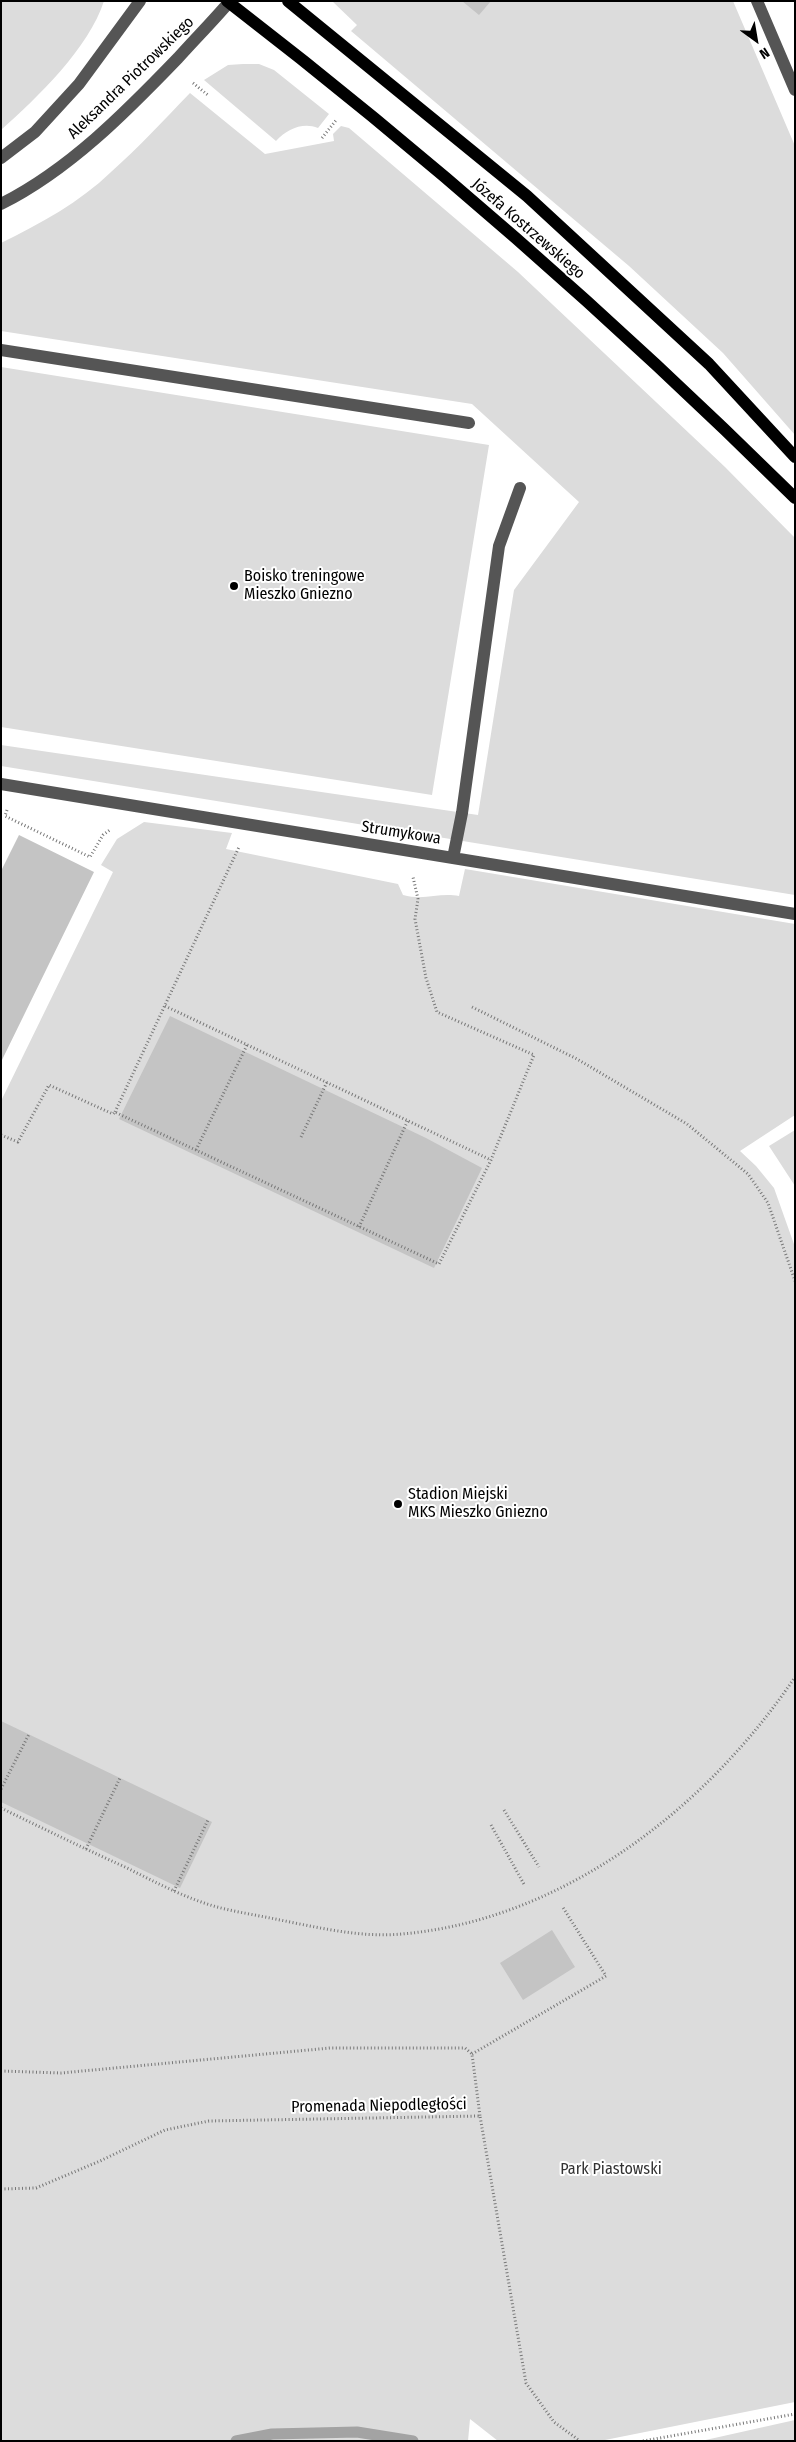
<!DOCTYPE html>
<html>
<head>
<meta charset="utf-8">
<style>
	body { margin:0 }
	#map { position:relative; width:796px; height:2442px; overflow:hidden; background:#fff; font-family:"Fira Sans Condensed",sans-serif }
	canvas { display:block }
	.frame { position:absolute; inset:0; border:2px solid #000; pointer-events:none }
	.north { position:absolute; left:731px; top:15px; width:50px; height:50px; -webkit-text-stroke:4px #fff; paint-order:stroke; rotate:148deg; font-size:14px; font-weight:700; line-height:20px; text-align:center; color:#000 }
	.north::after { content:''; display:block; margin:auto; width:18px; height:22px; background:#000; clip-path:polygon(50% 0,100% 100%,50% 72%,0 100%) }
</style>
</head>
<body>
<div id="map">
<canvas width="796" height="2442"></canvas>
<div class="frame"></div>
<div class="north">N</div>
</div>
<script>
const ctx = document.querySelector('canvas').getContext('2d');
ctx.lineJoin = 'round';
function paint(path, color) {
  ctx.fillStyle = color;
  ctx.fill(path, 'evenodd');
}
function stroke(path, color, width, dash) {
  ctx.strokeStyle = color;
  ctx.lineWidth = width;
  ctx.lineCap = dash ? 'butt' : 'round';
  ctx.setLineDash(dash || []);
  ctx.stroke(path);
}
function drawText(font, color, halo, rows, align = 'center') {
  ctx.font = font + ' "Fira Sans Condensed",sans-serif';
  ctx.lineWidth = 4;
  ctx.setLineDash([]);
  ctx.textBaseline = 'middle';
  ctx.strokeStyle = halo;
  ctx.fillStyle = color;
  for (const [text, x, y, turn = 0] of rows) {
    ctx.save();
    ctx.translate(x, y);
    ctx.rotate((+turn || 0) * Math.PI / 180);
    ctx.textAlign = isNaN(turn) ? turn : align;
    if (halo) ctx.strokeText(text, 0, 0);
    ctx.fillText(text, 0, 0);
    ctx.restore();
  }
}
paint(new Path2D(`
	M1,1H104C89,48 37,98 1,130Z
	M332,1H733L795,146V435L723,353L629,266L351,31L357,25Z
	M243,64H259L274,70L329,114L318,128C303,122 287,129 276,141L204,80L228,65Z
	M190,93L265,154L334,141L333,134L341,126L349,128L518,272L725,467L795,538V895L1,766V745L478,815L514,590L579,502L472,404L1,331V243C40,224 80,202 111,172C139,147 164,120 190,93Z
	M1,367L489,445L432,795L1,727Z
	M144,822L232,833L226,849L398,884L403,895C425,901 439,892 459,896L465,869L795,924V1115L740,1151L756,1166L774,1188L795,1247V2402L600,2441H498L470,2419L468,2441H1V1101L113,872L101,865L117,839Z
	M795,1130V1186L769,1146Z
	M795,2420V2441H701Z`), '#dcdcdc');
stroke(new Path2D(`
	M236,2441L272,2434L357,2432L413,2441`), '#a3a3a3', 11);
paint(new Path2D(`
	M462,1H491L479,15Z
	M19,835L94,872L1,1062V871Z
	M170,1016L426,1138L482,1168L434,1268L119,1119Z
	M1,1721L212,1822L180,1888L1,1802Z
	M552,1930L575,1967L523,2000L500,1963Z`), '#c4c4c4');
stroke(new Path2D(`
	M193,83L209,96
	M322,138L337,119
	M7,810L5,816L90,857L103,835L111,829
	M165,1006L491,1160
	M472,1007L577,1059L687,1124L748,1174L768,1203L795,1281
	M115,1112L239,847
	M1,1135L18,1142L49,1085L113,1114L115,1112L121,1115L439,1264L491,1160L534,1055L437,1012L426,978L415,919L418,899L413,877
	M301,1137L327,1082
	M196,1150L247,1045
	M359,1227L408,1120
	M1,1789L29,1734
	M1,1808C42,1828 83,1848 125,1867C155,1882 185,1898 217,1907C236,1912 256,1915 275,1919C316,1927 360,1938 402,1934C563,1920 707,1808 795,1677
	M504,1810L539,1867
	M491,1825L525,1886
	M86,1849L120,1778
	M174,1891L208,1820
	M472,2054L606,1976L562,1906
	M1,2071L61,2073L330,2048H465L472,2054L480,2116
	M1,2189L36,2188L100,2161L165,2130L209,2121L480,2116L526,2383L554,2422L580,2441
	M643,2441L795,2414`), '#777', 3, [1, 2.5]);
stroke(new Path2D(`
	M757,1L795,90
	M1,158L35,132L79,84L140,1
	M1,204C69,170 126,112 178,58C195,39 213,21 230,1
	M1,350L469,423
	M1,784L795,914
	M453,858L462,813L499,546L520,488`), '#555', 12);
stroke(new Path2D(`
	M227,1C426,154 616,321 795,498
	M288,1L527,196L709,364L795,457`), '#000', 12);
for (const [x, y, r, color] of [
	[234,586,5,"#000"],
	[398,1504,5,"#000"]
]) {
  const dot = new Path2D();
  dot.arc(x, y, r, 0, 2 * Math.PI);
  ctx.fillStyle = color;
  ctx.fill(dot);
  stroke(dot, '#fff', 2);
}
drawText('16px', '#000', '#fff', [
	["Aleksandra Piotrowskiego",131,78,-44],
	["Józefa Kostrzewskiego",528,229,41],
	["Strumykowa",401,833,9],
	["Promenada Niepodległości",379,2106,-1]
]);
drawText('16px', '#000', '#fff', [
	["Boisko treningowe",244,577],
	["Mieszko Gniezno",244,595],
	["Stadion Miejski",408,1495],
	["MKS Mieszko Gniezno",408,1513]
], 'left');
drawText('16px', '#333', '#fff', [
	["Park Piastowski",611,2170]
]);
</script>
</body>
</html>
